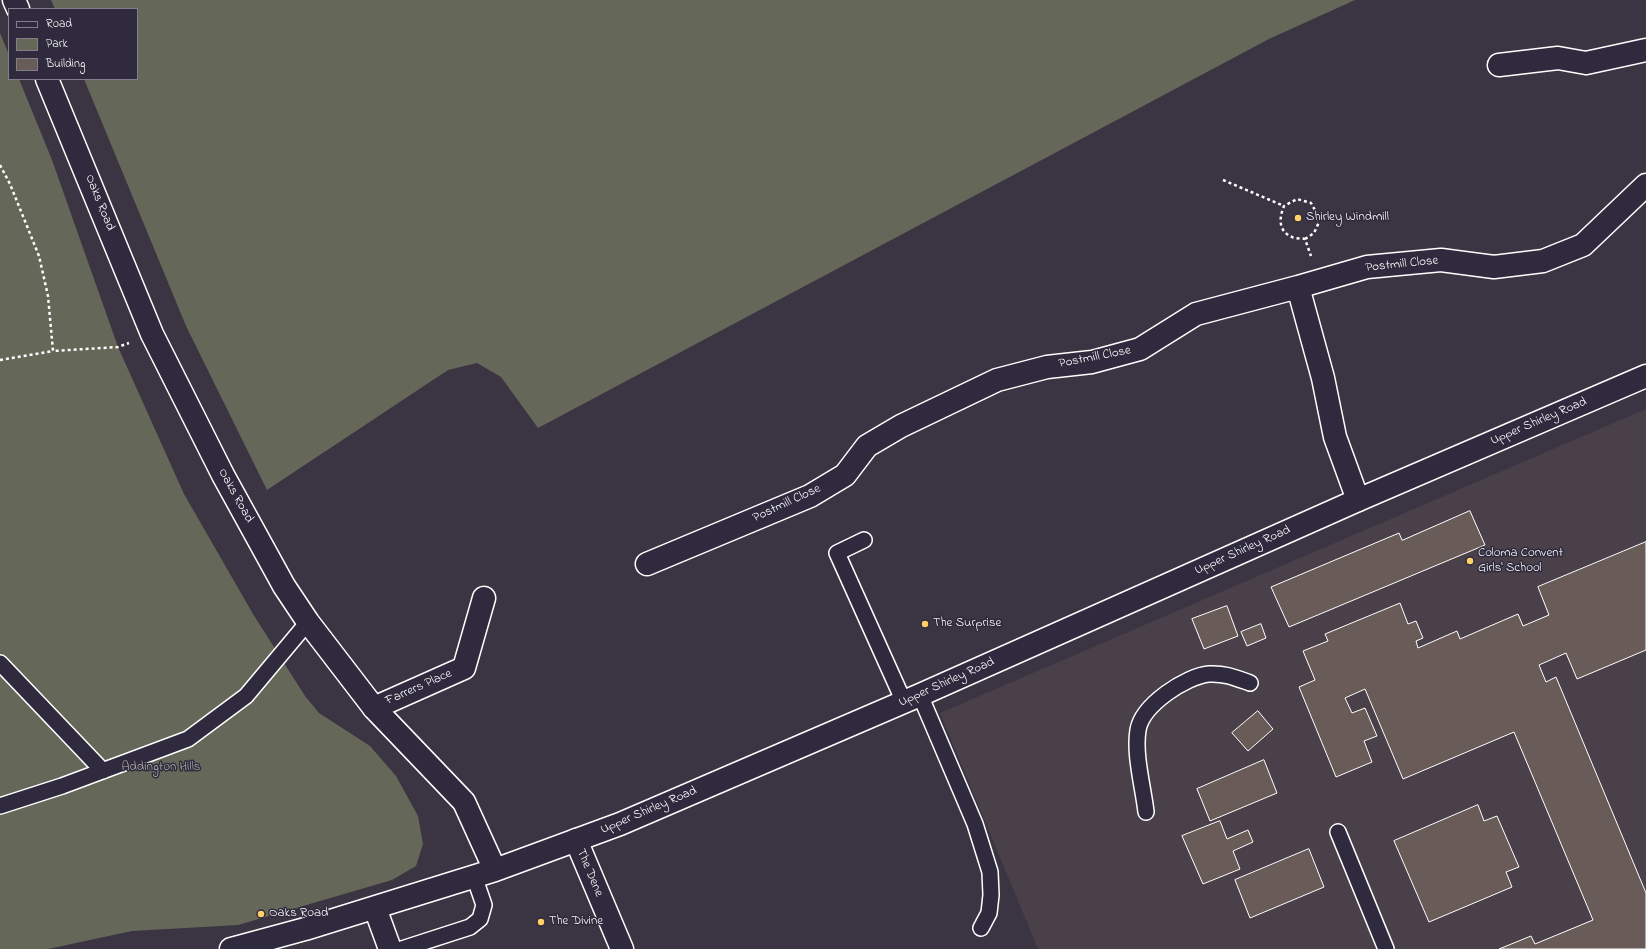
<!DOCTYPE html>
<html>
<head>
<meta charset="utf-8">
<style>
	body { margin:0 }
	#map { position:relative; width:1646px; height:949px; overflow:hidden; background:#3b3442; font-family:"Indie Flower",sans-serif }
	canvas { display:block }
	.legend { position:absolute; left:8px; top:8px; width:130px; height:72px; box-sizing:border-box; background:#2f2a3d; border:1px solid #827f8b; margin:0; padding:5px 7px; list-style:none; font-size:12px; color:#fff }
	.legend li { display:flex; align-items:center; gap:8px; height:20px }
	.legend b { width:20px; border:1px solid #827f8b }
</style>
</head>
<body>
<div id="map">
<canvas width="1646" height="949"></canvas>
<ul class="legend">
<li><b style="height:5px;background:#2f2a3d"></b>Road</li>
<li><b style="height:11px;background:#656859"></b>Park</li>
<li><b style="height:11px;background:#695c58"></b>Building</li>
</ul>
</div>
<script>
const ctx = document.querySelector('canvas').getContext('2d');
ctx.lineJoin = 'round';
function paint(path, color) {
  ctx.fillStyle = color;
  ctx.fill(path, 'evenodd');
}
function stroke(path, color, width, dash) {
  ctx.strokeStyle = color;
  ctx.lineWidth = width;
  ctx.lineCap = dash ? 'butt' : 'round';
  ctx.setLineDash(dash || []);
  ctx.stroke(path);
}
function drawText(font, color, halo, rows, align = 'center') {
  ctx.font = font + ' "Indie Flower",sans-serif';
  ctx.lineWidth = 3;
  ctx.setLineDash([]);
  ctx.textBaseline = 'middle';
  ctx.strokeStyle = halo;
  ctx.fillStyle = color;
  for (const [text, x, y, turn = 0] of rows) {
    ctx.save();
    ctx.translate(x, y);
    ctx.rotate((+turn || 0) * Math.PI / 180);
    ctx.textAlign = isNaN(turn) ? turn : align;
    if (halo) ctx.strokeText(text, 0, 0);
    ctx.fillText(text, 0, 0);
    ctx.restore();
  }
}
paint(new Path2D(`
	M1646,409V949H1038L940,713Z`), '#494049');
paint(new Path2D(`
	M51,0H1355L1269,39L538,428L501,377L477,363L448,370L267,490L186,326L84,79H137V9H55Z
	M0,33L9,55V79H19L52,160L118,347L184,494L253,614L305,696L319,713L370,746L396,776L418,816L423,844L416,866L392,880L238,925L132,931L48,949H0Z`), '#656859');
const building = new Path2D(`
	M1470,511L1485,545L1289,627L1271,587L1399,533L1402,540Z
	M1646,542V650L1577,679L1566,653L1539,665L1546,682L1556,677L1646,893V949H1499L1531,936L1535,944L1593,920L1514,732L1403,779L1365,689L1345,698L1352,713L1365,708L1377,736L1364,741L1372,762L1336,777L1299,687L1315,680L1303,651L1328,641L1325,634L1400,603L1408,624L1416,621L1423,638L1416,641L1418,648L1457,631L1460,639L1518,614L1523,626L1549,615L1538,587Z
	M1227,606L1238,636L1204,649L1192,619Z
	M1261,624L1266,638L1247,646L1241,632Z
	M1258,711L1273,729L1248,751L1232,733Z
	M1264,760L1277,793L1210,821L1197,789Z
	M1478,805L1484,821L1497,816L1519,867L1506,872L1512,887L1429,922L1394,841Z
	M1220,821L1227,839L1248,830L1253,842L1233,851L1240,869L1203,884L1182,836Z
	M1309,849L1324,887L1250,918L1235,880Z`);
paint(building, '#695c58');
stroke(building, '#fff', 1);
const service = new Path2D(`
	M864,540L837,553L904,702
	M0,663L103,771
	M920,695L975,824L990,872L991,895L989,913L981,928
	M0,806L62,786L188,739L246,696L308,622
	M1146,812C1143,786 1134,755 1138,730C1142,705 1186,676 1209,674C1225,673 1236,678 1250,683
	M1338,832L1386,949
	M402,949L470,927L480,919L484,905L474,876`);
const minor = new Path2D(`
	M1499,65L1558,58L1586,63L1646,50
	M1298,287L1323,378L1335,437L1358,500
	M647,564L810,496L845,475L867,446L901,426L997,380L1047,367L1092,362L1140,349L1196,314L1298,287L1367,267L1441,260L1494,267L1543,261L1583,245L1646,185
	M374,708L464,668L484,598
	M576,840L622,949
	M375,908L390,949`);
const tertiary = new Path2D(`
	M14,0L18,9
	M47,79L152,334L223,475L284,586L308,622L374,708L464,802L495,870
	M231,949L305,929L495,870L620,824L920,695L1358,500L1646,376`);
stroke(service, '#fff', 18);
stroke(minor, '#fff', 25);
stroke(tertiary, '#fff', 25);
stroke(new Path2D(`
	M0,165L10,184L39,256L48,296L53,351L118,347L129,343
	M1223,180L1284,206
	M1305,239L1314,233L1319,222L1316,212L1311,203L1297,199L1284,206C1279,218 1278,231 1292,237C1295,239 1302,238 1305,239L1311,256
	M0,360L53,351`), '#fff', 2.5, [3, 3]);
stroke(service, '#2f2a3d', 15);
stroke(minor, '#2f2a3d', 22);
stroke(tertiary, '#2f2a3d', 22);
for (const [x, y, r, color] of [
	[1298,218,4,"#ffd166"],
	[1470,561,4,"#ffd166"],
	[925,624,4,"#ffd166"],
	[261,914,4,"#ffd166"],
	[541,922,4,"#ffd166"]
]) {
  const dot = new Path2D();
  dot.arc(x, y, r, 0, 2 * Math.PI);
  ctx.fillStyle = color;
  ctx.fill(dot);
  stroke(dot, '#2f2a3d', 1.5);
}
drawText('13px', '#fff', '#2f2a3d', [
	["Oaks Road",99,203,68],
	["Postmill Close",1402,265,-6],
	["Postmill Close",1095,358,-11],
	["Upper Shirley Road",1539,422,-23],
	["Oaks Road",235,496,61],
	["Postmill Close",787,504,-25],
	["Upper Shirley Road",1243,551,-24],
	["Upper Shirley Road",947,683,-24],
	["Farrers Place",419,688,-24],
	["Upper Shirley Road",649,811,-23],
	["The Dene",589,873,67]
]);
drawText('13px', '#fff', '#2f2a3d', [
	["Shirley Windmill",1306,218],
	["Coloma Convent",1478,554],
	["Girls' School",1478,569],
	["The Surprise",933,624],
	["Oaks Road",269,914],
	["The Divine",549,922]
], 'left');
drawText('13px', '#b2b4ac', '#2f2a3d', [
	["Addington Hills",161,768]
]);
</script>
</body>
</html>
